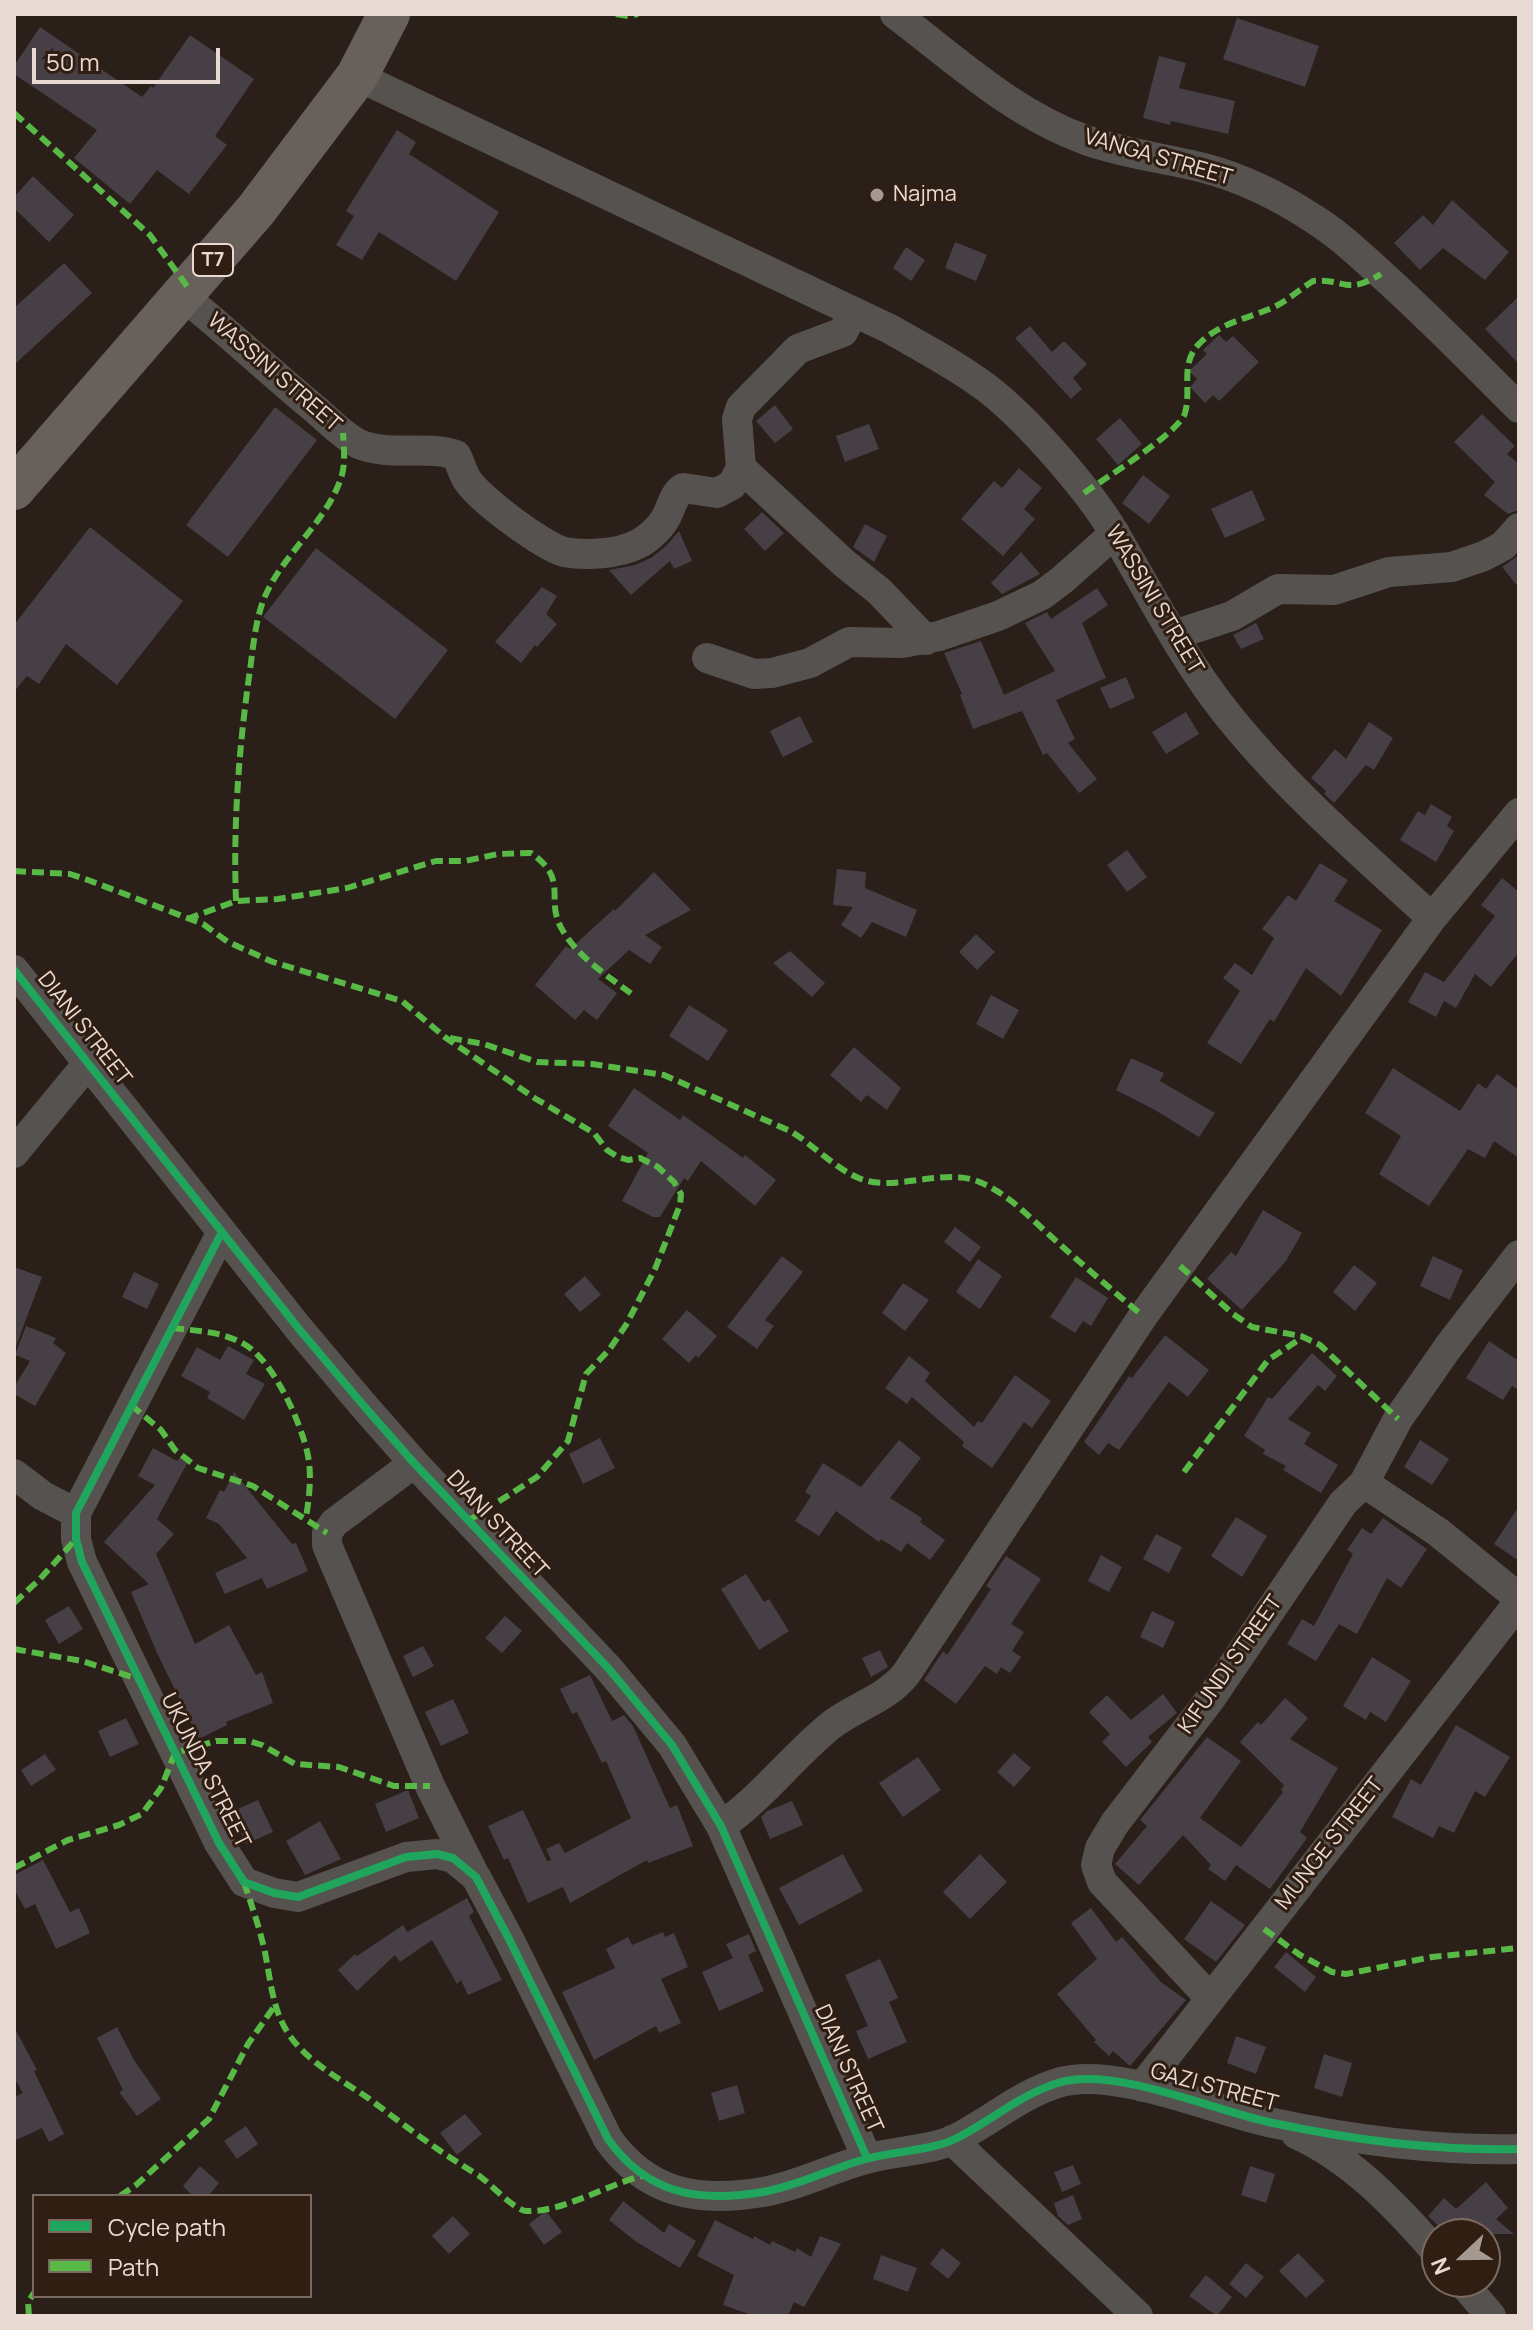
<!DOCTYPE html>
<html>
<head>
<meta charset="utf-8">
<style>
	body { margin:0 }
	#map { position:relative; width:1533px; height:2330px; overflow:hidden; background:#2a1f19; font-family:Manrope,sans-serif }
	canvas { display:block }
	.frame { position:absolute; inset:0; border:16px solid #e8dad2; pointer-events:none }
	.legend { position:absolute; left:32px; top:2194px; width:280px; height:104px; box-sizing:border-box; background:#311e12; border:2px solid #7a695f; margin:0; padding:10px 14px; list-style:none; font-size:24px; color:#e8dad2 }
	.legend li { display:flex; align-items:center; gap:16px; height:40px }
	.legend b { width:40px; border:2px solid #7a695f }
	.north { position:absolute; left:1421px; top:2218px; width:80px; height:80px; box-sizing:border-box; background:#311e12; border:2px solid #7a695f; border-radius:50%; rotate:248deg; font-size:22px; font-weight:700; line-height:32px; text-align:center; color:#e8dad2 }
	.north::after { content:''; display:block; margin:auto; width:28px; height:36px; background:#a69991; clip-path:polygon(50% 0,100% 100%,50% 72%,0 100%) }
	.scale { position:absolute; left:32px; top:48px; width:188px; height:36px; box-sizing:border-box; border:4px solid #e8dad2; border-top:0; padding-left:10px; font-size:24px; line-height:28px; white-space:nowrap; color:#e8dad2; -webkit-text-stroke:6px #311e12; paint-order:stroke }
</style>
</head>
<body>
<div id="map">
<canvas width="1533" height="2330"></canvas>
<div class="frame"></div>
<ul class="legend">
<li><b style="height:10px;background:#20a55d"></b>Cycle path</li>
<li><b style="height:10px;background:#58b947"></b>Path</li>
</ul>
<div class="north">N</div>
<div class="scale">50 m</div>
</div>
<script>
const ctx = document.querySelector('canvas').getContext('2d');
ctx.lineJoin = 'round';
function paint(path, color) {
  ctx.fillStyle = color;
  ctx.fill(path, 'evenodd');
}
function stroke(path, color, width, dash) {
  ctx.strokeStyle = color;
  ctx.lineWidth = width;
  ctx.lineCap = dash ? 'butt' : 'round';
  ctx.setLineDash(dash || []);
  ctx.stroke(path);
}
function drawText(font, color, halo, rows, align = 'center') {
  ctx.font = font + ' Manrope,sans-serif';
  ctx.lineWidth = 6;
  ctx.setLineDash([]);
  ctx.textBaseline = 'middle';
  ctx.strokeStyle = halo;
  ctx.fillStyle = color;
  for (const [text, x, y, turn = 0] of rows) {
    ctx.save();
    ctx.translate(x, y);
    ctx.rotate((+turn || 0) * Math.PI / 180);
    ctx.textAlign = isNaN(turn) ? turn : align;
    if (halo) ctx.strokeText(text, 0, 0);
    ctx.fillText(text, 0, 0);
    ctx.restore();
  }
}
paint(new Path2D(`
	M1237,18L1319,46L1305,87L1223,59Z
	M40,27L142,97L151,86L153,88L190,35L254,79L215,136L227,145L189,194L157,170L130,204L74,158L97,130L14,74V66Z
	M1159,56L1186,63L1179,88L1235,101L1228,134L1171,121L1170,125L1143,118Z
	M397,130L416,142L409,154L499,212L456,281L379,232L362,260L336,245L354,216L346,211Z
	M33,176L74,215L49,242L14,208V197Z
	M1452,200L1509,252L1485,280L1443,248L1420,270L1394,243L1423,215L1433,225Z
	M955,242L987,255L976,281L945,268Z
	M906,247L925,260L911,281L893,268Z
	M64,263L92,293L14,365V308Z
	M1519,296V364L1485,329Z
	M1030,326L1052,352L1064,341L1087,364L1073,378L1082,389L1071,399L1015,338Z
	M1219,335L1226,342L1233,336L1259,362L1219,401L1213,395L1205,403L1190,387L1197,379L1189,371L1207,354L1203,350Z
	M775,405L793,429L775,443L756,421Z
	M275,407L317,440L228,557L186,525Z
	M1482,414L1515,446L1507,454L1519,464V510L1508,514L1484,495L1495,482L1454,442Z
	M1120,418L1142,444L1118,465L1096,439Z
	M869,424L879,449L845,462L836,436Z
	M1019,468L1042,488L1024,509L1035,519L1003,556L961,519L994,481L1002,488Z
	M1143,475L1170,496L1149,524L1122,503Z
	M1252,490L1265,520L1225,538L1211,509Z
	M762,512L784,533L765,551L744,529Z
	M865,524L887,536L874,562L853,547Z
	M90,527L183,601L117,685L66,644L39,684L27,676L14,692V625Z
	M679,531L692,561L674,569L670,561L631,595L609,570L635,565L651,558L666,546Z
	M316,548L448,650L395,719L263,617Z
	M1021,552L1040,574L1002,594L991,583Z
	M1519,555V588L1502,567Z
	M542,587L557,596L546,614L557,624L537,647L535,645L521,663L495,642Z
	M1097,588L1108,605L1082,623L1106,678L1056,700L1075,739L1068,743L1097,779L1079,793L1047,753L1043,755L1022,711L973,729L960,695L962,694L944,653L981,641L1004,695L1055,671L1025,623L1047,612L1051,619Z
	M1256,623L1264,639L1241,649L1233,635Z
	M1126,677L1135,698L1110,709L1100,688Z
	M1186,712L1199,734L1166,754L1152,732Z
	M800,716L813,742L783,757L770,731Z
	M1369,722L1393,738L1374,770L1366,765L1334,803L1324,794L1326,791L1311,778L1335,749L1346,759Z
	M1431,804L1452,817L1447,826L1454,831L1436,862L1400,840L1418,811L1425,815Z
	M1127,850L1147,877L1127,892L1107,865Z
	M1320,863L1348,880L1334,901L1382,930L1341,996L1306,968L1274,1022L1270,1019L1241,1064L1207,1043L1240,991L1223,978L1235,963L1252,975L1274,938L1262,929L1288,895L1296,901Z
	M837,869L866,872L865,888L917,910L906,937L872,922L861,938L841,925L853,907L833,905Z
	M654,872L691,910L645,935L662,947L650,964L629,950L598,979L617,993L597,1020L584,1010L575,1020L535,985L566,946L570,949L614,909L615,911Z
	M1502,878L1519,892V952L1491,987L1475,974L1456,1008L1444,1001L1436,1017L1408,1002L1425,972L1444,982L1495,916L1481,905Z
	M976,934L995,952L977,970L959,952Z
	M790,951L825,983L812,997L773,963Z
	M991,995L1019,1010L1003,1039L976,1024Z
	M689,1005L728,1030L708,1061L669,1036Z
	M854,1047L901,1088L887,1110L867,1095L861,1102L830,1075Z
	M1131,1058L1164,1073L1160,1081L1215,1113L1199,1137L1155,1110L1116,1090Z
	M1393,1068L1460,1111L1478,1083L1486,1089L1497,1074L1519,1090V1158L1494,1141L1485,1158L1468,1149L1429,1206L1379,1174L1401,1136L1365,1113Z
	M634,1088L680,1120L683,1115L743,1158L745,1155L776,1180L755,1206L701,1161L688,1181L684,1178L660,1217H653L622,1201L648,1153L608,1126Z
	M1263,1210L1302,1233L1286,1261L1242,1310L1207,1279L1231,1252L1236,1256Z
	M955,1227L981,1247L970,1262L944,1242Z
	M782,1256L803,1272L765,1320L774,1326L757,1349L727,1327Z
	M1433,1256L1463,1270L1450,1300L1420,1286Z
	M978,1259L1002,1276L980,1309L956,1292Z
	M1354,1265L1377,1283L1355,1311L1333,1292Z
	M14,1267L42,1277L16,1346H14Z
	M134,1272L159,1284L147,1309L122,1297Z
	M585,1276L601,1295L580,1312L564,1294Z
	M1076,1277L1108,1298L1091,1326L1083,1321L1075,1333L1050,1317Z
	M903,1283L929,1300L905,1331L882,1313Z
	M687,1310L717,1336L698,1358L696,1355L689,1363L662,1339Z
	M26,1326L56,1338L53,1343L66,1353L35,1406L14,1394V1387L30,1361L15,1355Z
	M1165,1335L1209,1370L1188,1397L1169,1382L1119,1450L1108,1443L1099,1455L1084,1442L1129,1376L1132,1378Z
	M1489,1341L1519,1361V1390L1512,1386L1503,1400L1466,1378Z
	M228,1346L254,1360L246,1374L265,1384L244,1420L207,1398L210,1392L181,1376L197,1347L220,1360Z
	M1312,1353L1337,1376L1325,1391L1318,1385L1288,1419L1311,1433L1304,1444L1338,1465L1321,1493L1283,1470L1286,1466L1263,1454L1265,1450L1244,1436L1268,1397L1272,1399Z
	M909,1356L930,1373L925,1381L974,1427L978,1421L982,1423L1015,1375L1051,1401L1032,1428L1024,1422L992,1468L962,1446L964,1442L912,1397L907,1404L885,1388Z
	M600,1438L615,1468L583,1484L569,1454Z
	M899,1440L921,1458L890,1498L922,1518L920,1522L945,1540L930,1560L907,1543L901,1552L881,1539L879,1542L836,1511L819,1536L795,1521L811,1496L805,1492L823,1463L861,1487Z
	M1420,1440L1449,1459L1432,1485L1404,1467Z
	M153,1448L177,1461L184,1454L190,1458L157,1519L174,1534L156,1554L195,1644L229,1625L256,1675L262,1672L273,1703L226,1722L227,1725L199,1739L157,1653L131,1592L149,1584L104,1542L155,1485L138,1476Z
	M234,1472L292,1544L296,1543L308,1571L267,1589L262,1578L225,1594L215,1573L247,1558L219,1524L206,1518L220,1490L224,1492Z
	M1519,1506V1561L1494,1544Z
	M1236,1517L1267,1536L1242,1577L1211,1556Z
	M1383,1518L1427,1549L1401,1588L1387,1578L1357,1634L1339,1624L1316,1661L1287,1644L1302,1619L1314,1626L1353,1554L1347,1550L1362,1528L1371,1534Z
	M1156,1534L1182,1547L1169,1573L1143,1559Z
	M1101,1555L1122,1567L1109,1592L1088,1581Z
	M1006,1556L1041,1579L1011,1624L1024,1632L1012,1651L1021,1657L1010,1673L1001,1667L997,1674L985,1666L956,1704L924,1680L943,1651L947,1655L991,1589L986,1586Z
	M746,1574L764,1602L769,1599L789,1631L759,1650L721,1589Z
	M69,1606L83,1629L59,1644L45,1620Z
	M1152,1611L1175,1622L1163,1648L1140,1637Z
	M505,1616L522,1631L502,1653L485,1638Z
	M423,1646L434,1666L413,1677L403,1656Z
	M880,1650L888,1667L871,1677L862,1658Z
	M1372,1657L1411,1681L1386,1722L1370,1712L1366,1720L1343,1706Z
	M590,1675L612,1721L624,1715L633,1726L670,1808L677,1805L693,1846L648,1863L647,1860L570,1903L563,1887L528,1903L508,1858L504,1860L488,1826L523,1810L547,1861L551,1860L546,1849L559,1843L565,1853L631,1818L606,1761L602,1763L577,1712L572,1714L560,1689Z
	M1163,1694L1177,1713L1148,1737L1152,1742L1126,1767L1102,1742L1110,1734L1089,1712L1107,1695L1131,1720Z
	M1285,1698L1308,1718L1290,1739L1338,1768L1300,1832L1307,1838L1270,1889L1236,1865L1225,1881L1208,1869L1211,1865L1183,1835L1139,1885L1115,1864L1147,1826L1140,1820L1207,1737L1241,1761L1200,1818L1241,1847L1283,1792L1281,1790L1284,1785L1240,1742L1258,1722L1261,1725Z
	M453,1699L469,1733L441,1746L425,1712Z
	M126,1718L139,1744L110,1757L98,1731Z
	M1456,1725L1510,1757L1485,1797L1475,1791L1454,1833L1439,1826L1433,1838L1392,1817L1411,1779L1421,1785Z
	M1014,1753L1031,1768L1014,1787L997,1772Z
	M45,1754L56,1770L31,1786L21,1770Z
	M918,1757L941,1790L903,1817L879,1783Z
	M408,1790L419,1818L386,1832L375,1804Z
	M258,1800L273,1832L246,1844L231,1812Z
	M792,1801L803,1825L770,1839L761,1817L767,1811Z
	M320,1821L341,1859L305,1875L286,1841Z
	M843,1854L863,1891L799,1925L779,1888Z
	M980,1854L1007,1882L970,1919L943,1892Z
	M43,1860L70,1912L79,1908L90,1933L56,1949L35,1904L25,1909L14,1889V1875Z
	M467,1898L474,1912L469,1916L502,1980L468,1995L461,1980L457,1984L432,1940L400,1962L395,1955L357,1991L338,1970L355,1954L357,1956L403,1925L407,1932Z
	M1211,1901L1245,1925L1216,1962L1184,1939Z
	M1091,1908L1116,1942L1122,1937L1161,1982L1186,2000L1130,2066L1113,2051L1109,2056L1094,2042L1096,2040L1057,1994L1097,1959L1071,1923Z
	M663,1932L665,1937L674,1933L688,1967L661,1979L681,2023L659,2033L656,2026L594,2060L562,1992L615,1968L606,1949L628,1937L632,1945Z
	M749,1934L756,1951L748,1955L764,1991L719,2011L702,1972L733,1958L726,1944Z
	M1286,1952L1316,1977L1305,1992L1274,1967Z
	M880,1959L898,1998L889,2002L907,2042L868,2059L856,2031L868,2026L845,1975Z
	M14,2027L37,2070L34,2071L64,2134L49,2142L42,2128L14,2141V2097L23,2093L16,2081L14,2082Z
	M117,2027L134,2060L161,2099L137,2116L119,2092L123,2090L97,2038Z
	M1236,2036L1266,2047L1256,2074L1227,2063Z
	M1324,2054L1352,2063L1342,2097L1314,2088Z
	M737,2085L745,2113L719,2121L711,2093Z
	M465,2114L482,2134L457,2155L440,2133Z
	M246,2126L258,2144L237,2159L224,2141Z
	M1073,2165L1081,2184L1062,2192L1054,2172Z
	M200,2166L219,2183L208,2196H193L183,2186Z
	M1250,2166L1275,2174L1266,2203L1241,2195Z
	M1486,2182L1508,2208L1496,2219L1514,2234H1447L1428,2216L1444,2198L1456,2209Z
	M1073,2195L1082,2219L1068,2225L1058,2216L1054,2203Z
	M623,2201L664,2233L669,2224L696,2241L680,2268L635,2241L609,2220Z
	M546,2211L562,2232L544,2245L529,2224Z
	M453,2216L470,2234L449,2254L432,2236Z
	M715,2220L753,2239L754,2236L770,2245L772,2241L795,2252L797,2248L811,2257L820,2236L841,2244L804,2307L794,2302L788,2316H754L723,2305L734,2275L697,2256Z
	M942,2248L961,2263L948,2279L930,2264Z
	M1298,2253L1325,2281L1306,2298L1279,2271Z
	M881,2255L917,2268L908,2292L873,2279Z
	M1246,2263L1264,2277L1246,2298L1229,2284Z
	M1206,2275L1232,2297L1217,2316L1189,2296Z`), '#463f46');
stroke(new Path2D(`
	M895,14C956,60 1013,114 1086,140C1125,154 1165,158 1204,168C1242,178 1282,198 1314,219C1338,234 1359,254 1380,273C1428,316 1473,362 1519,408
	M357,76L890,329C923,348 958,366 988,389C1028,420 1090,491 1115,534C1150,593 1181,655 1223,709C1285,788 1359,851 1432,918
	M183,296C228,332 270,372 315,409C328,420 343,436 359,444C389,457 429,445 456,455C460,462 462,471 466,478C477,498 543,546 564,552C585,556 619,554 638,544C648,539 659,529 665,519C672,508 672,496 683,488L717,493L732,485L741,468L737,419L741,407L798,349L843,332L853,313
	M741,468L845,564L879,591L926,640
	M1174,635L1232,616L1278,589L1334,590L1389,572L1452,567L1484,556L1503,546L1519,528
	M707,658L754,674L772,673L810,663L849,642L902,643L939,636L998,616L1042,595L1062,580L1115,533
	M14,970L299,1329L363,1405L414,1463L609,1669L672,1745L721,1826L867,2158
	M14,1153L89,1062
	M222,1232L76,1513V1539L82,1562L219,1843L244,1882L274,1893L298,1897L406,1857L437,1854L453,1858L476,1877L509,1939L608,2139C647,2194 698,2203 763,2192C798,2186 832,2168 866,2159C893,2151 930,2151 955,2139C991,2121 1022,2093 1061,2082C1117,2067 1215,2111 1273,2123C1353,2140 1438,2151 1519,2149
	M414,1463L334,1523L327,1533V1545L430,1786L473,1872
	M14,1474L43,1496L76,1513
	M1364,1483L1398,1419L1449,1346L1519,1255
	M721,1826C762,1798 791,1758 830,1726C855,1706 885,1700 906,1674L1143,1316L1432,918L1519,813
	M1210,1998L1102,1882L1096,1865L1100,1848L1115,1823L1211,1698L1343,1503L1364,1483L1438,1532L1519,1598
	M1142,2087L1519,1602
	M1296,2134C1352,2159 1397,2207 1437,2253
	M952,2140L1138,2316
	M1462,2282L1491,2316`), '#56524f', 30);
stroke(new Path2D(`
	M14,489L256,210L357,76L389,14`), '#67605b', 42);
stroke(new Path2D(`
	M616,14L628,16L638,14
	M14,113L150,235L189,289
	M1084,493C1104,479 1180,432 1185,413C1192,389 1179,363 1200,343C1218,324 1248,318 1272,308C1287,301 1299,290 1313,281C1345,278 1346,296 1381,274
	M14,871L70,874L88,880L203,924L228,942L273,962L402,1001L446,1038L536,1099L594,1133L607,1150L618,1157L628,1160L640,1158L658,1167L674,1182L681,1194L680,1205L655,1269L626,1325L609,1350L586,1374L568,1441L537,1477L468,1521
	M236,901C233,824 239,746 250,670C253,648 255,625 262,604C278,558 323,527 340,481C346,466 344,449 343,433
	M187,919L236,901L278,899L347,888L436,861H465L498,854L531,853C571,881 543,899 563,931C579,958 608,976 633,995
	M450,1038L484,1044L537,1062L592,1064L664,1075L790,1131C814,1145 835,1169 861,1179C894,1192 943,1168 977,1181C1007,1192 1031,1219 1055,1240C1084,1266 1113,1291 1143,1316
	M1180,1266L1233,1314L1252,1327L1301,1336L1320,1345L1398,1419
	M172,1328C197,1331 221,1331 244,1344C273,1360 302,1424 308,1456C312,1477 309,1498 306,1518
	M131,1405L161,1430L175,1450L198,1468L253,1486L327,1533
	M1184,1472L1268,1360L1303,1337
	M14,1603L40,1579L76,1539
	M14,1649L82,1661L138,1679
	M14,1868L68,1840L119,1825L142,1814L161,1788L175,1753L216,1741H249L262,1745L295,1764L339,1767L394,1786H430
	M244,1882C250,1901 257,1920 262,1940C270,1969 270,2002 285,2028C302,2059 340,2079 368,2098C404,2125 439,2152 478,2175C489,2182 514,2210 526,2211C561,2213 606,2185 642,2176
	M1264,1929L1300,1955L1332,1972L1346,1974L1432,1957L1519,1948
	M120,2196L136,2185L209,2119L248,2044L276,2004
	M29,2316L28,2302L34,2293`), '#58b947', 6, [12, 6]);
stroke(new Path2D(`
	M14,970L299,1329L363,1405L414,1463L609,1669L672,1745L721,1826L867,2158
	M222,1232L76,1513V1539L82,1562L219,1843L244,1882L274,1893L298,1897L406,1857L437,1854L453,1858L476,1877L509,1939L608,2139C647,2194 698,2203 763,2192C798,2186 832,2168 866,2159C893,2151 930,2151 955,2139C991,2121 1022,2093 1061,2082C1117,2067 1215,2111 1273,2123C1353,2140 1438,2151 1519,2149`), '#20a55d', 8);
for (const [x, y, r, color] of [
	[877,195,8,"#a69991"]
]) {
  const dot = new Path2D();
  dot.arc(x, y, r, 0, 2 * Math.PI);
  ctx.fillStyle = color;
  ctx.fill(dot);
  stroke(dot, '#311e12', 3);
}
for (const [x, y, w] of [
	[213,260,40]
]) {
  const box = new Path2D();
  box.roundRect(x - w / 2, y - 16, w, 32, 6);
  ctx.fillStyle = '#311e12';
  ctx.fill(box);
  stroke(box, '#e8dad2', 2);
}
drawText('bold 20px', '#e8dad2', null, [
	["T7",213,260]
]);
drawText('22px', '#e8dad2', '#311e12', [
	["VANGA STREET",1158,158,16],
	["WASSINI STREET",274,373,41],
	["WASSINI STREET",1154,600,59],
	["DIANI STREET",84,1029,52],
	["DIANI STREET",497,1525,47],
	["KIFUNDI STREET",1231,1665,-55],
	["UKUNDA STREET",205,1771,63],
	["MUNGE STREET",1330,1844,-52],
	["DIANI STREET",848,2069,66],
	["GAZI STREET",1214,2088,15]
]);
drawText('22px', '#e8dad2', '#311e12', [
	["Najma",893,195]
], 'left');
</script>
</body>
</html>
